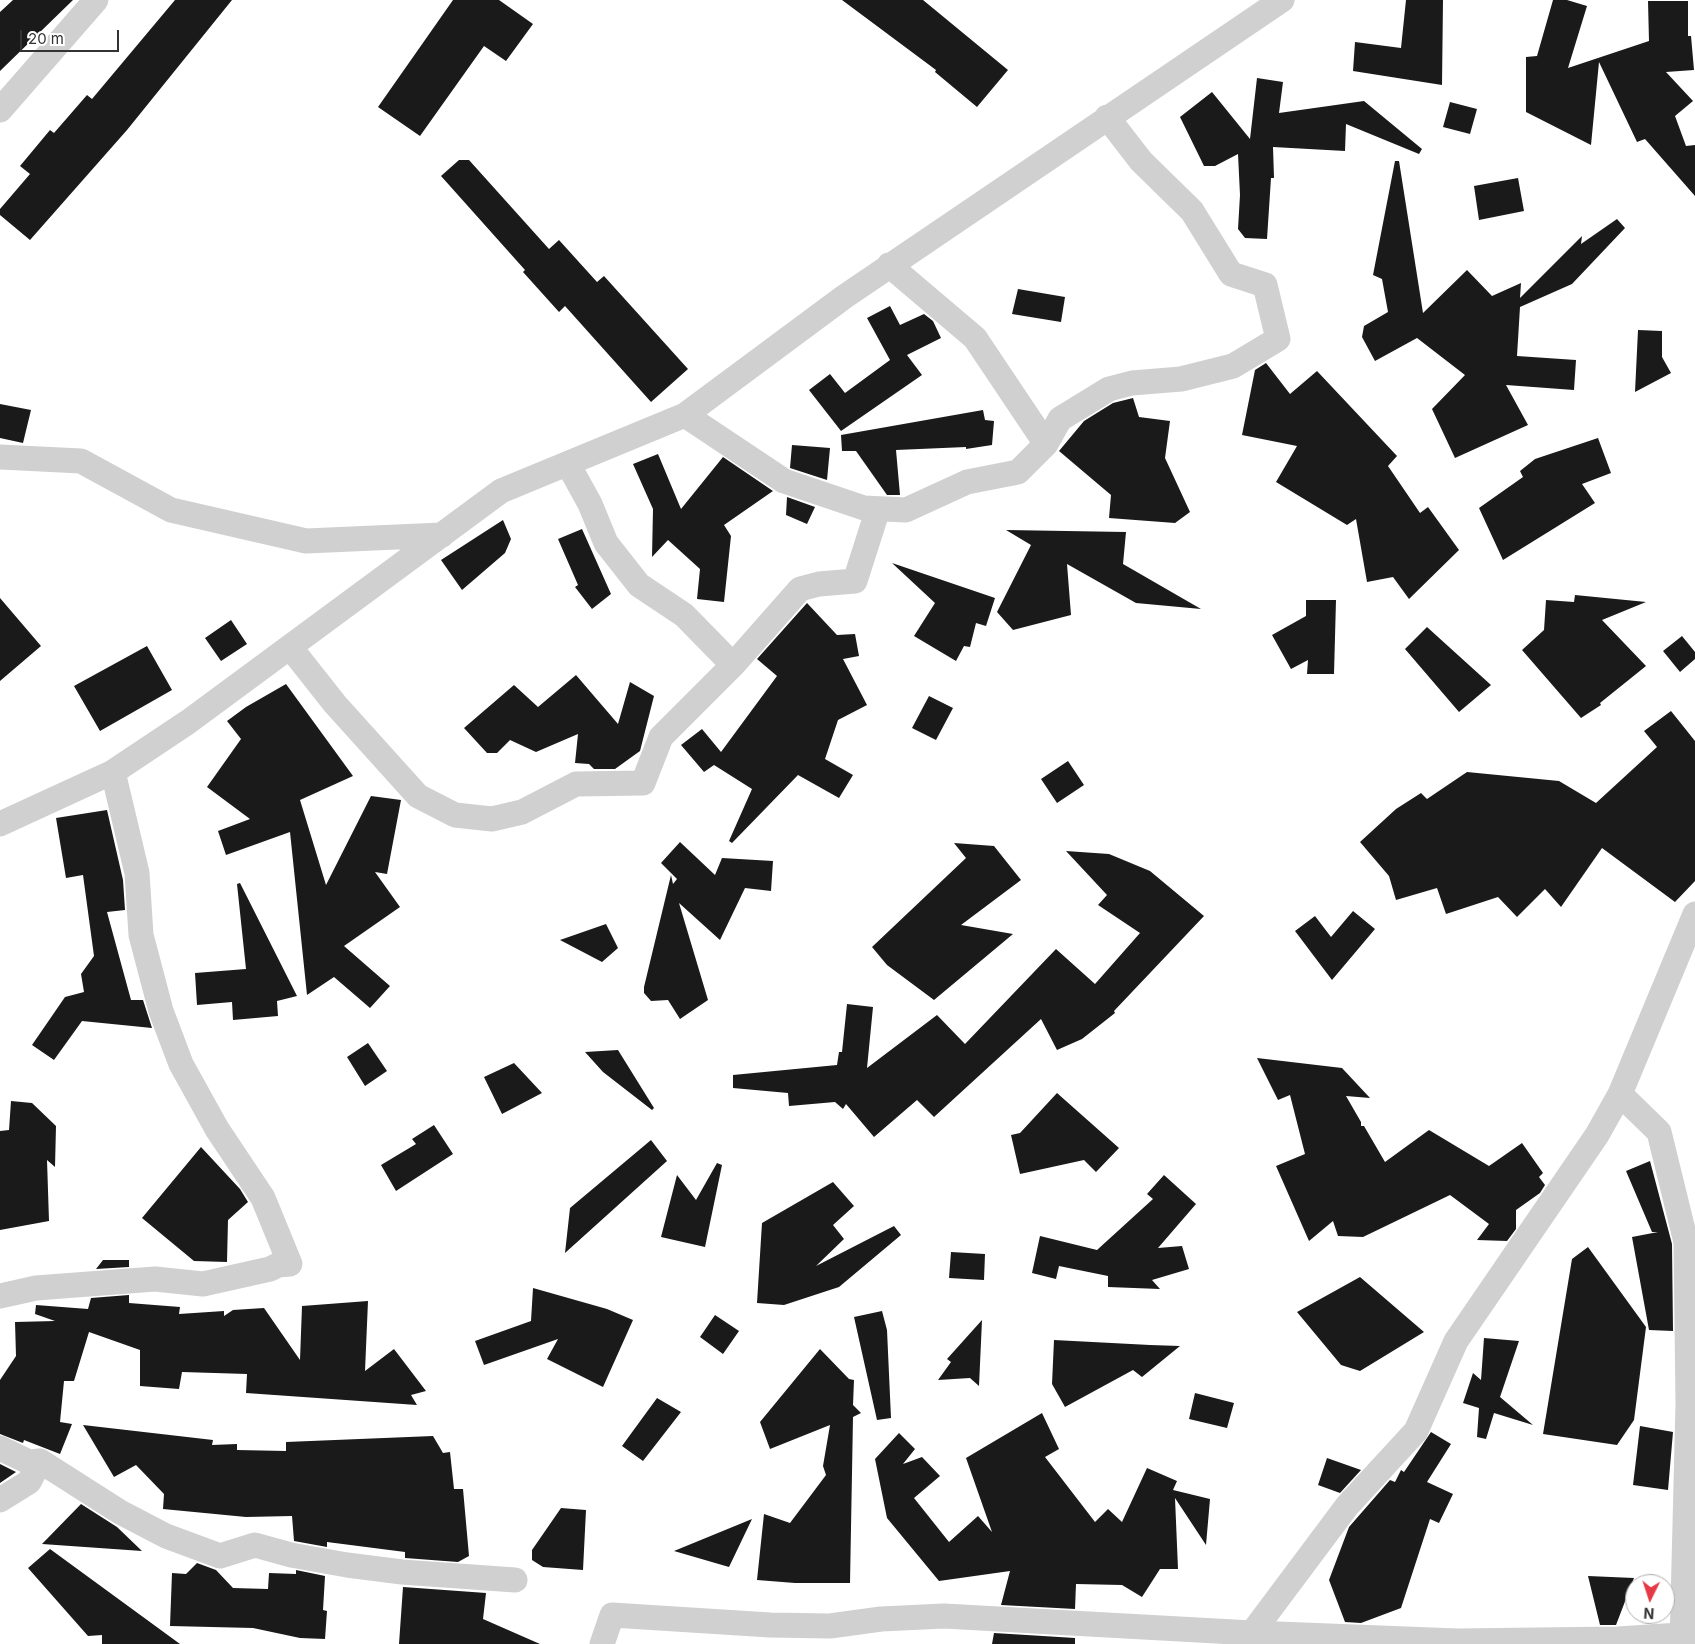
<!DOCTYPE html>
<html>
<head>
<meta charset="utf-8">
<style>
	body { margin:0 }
	#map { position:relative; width:1695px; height:1644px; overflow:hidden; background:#fff; font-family:Inter,sans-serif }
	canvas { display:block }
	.north { position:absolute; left:1625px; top:1574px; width:50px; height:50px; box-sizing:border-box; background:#fff; border:1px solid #adadad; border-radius:50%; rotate:184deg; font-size:14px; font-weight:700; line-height:20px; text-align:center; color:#333 }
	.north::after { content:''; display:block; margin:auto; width:18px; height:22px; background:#e63946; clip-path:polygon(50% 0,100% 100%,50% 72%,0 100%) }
	.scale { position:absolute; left:20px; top:30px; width:99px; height:22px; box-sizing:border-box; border:2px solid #333; border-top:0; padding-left:6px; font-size:15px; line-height:18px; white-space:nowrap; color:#333; -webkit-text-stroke:4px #fff; paint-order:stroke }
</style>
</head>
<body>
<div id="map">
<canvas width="1695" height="1644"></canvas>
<div class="north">N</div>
<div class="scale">20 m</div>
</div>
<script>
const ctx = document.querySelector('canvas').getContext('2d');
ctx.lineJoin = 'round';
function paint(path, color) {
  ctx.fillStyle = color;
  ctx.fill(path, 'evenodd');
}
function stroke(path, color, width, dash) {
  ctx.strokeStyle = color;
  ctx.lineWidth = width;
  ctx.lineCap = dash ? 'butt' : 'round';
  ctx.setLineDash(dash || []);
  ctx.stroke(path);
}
paint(new Path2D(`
	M13,0H73L0,71V12Z
	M175,0H232L127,130L30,240L0,215V209L30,174L20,166L50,130L54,133L87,95L92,99Z
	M453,0H499L533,24L506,61L484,46L420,136L378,107Z
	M842,0H923L1008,70L977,107L935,72L936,70Z
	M1406,0H1443L1442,85L1353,71L1355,42L1401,48Z
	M1553,0H1567L1587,6L1568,68L1649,41L1648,1H1688V36H1691L1694,70L1666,72L1693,101L1675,116L1686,146L1695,145V196L1645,139L1637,142L1599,62L1591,145L1526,112V57L1537,56Z
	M1257,78L1283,82L1279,113L1364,101L1422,149L1419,154L1346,124L1345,151L1273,147L1274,178H1271L1267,239L1245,238L1238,229L1240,195L1238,154L1215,166H1204L1180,117L1212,92L1250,139Z
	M1450,102L1477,109L1470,134L1443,127Z
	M459,160H469L549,249L559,240L597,282L604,276L688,369L651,402L565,306L559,312L523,272L525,270L441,176Z
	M1395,161H1399L1423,313L1467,270L1492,296L1521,283L1520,298L1582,236L1581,244L1617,219L1625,228L1572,284L1520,307L1517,356L1576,360L1574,390L1506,385L1528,425L1455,458L1432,409L1465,375L1417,338L1375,361L1362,337L1364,326L1388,312L1382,279L1373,275Z
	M1518,178L1524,211L1479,220L1474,186Z
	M1018,289L1065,297L1061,322L1012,314Z
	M890,306L900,325L924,314L933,321L941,338L907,355L922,375L841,431L809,390L830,374L845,393L890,360L867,318Z
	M1638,330L1662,331V357L1671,373L1635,392Z
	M1266,363L1290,394L1317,371L1397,456L1388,466L1420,513L1428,507L1459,550L1409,599L1393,577L1367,582L1356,519L1347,525L1276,482L1297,446L1242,435L1255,370Z
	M1133,398L1139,417L1170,421L1165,458L1190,512L1175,523L1109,518L1111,495L1059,451L1084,421L1113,403Z
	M0,404L31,410L23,443L0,438Z
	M983,410L985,420L994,421L992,445L966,449V447L896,450L900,495H887L856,451H842L841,435Z
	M1598,438L1611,473L1582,484L1595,503L1503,560L1479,508L1523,477L1520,471L1535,459Z
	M792,445L830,448L827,480L790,468Z
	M658,454L681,509L723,457L773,491L724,525L731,536L724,602L697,599L700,569L668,540L652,557L653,509L633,464Z
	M787,497L815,507L807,524L786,515Z
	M503,520L511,539L505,553L462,590L441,560Z
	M582,529L611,594L592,609L575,587L578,585L558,539Z
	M1006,530L1126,532L1123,564L1201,609L1136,603L1067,564L1071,615L1013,630L997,612L1031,545Z
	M892,563L995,598L986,626L976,623L970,647L964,646L956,661L914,636L935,603Z
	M1575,595L1646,602L1602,620L1646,666L1600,703L1601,705L1581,718L1522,650L1544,630L1546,600L1574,602Z
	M0,598L41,646L0,681Z
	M1306,600H1336L1334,674H1307L1308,660L1291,669L1272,635L1306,616Z
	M807,603L837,635L855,634L859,656L843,659L867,705L838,720L825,759L853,775L839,798L798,775L732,843L729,841L752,789L714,765L704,772L681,745L702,729L721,752L777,676L757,659Z
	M231,620L247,644L221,661L205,638Z
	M1427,627L1491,685L1459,712L1405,649Z
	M1682,636L1695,652V659L1680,672L1663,651Z
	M147,646L172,690L100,731L74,686Z
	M576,675L618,724L630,682L654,696L640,751L615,769H594L589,764L575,763L578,734L536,752L510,740L497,753H487L464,728L514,685L538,707Z
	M286,684L353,776L300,800L326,885L371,796L401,800L387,874L375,872L400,907L344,946L390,986L370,1008L334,977L307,995L290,832L226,855L218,831L250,819L207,787L241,739L227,721L246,707Z
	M929,696L953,708L936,740L912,728Z
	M1671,711L1695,741V881L1675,902L1602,848L1561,907L1545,889L1517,917L1498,897L1446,914L1437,888L1396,900L1389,876L1360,842L1396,809L1421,793L1427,799L1467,772L1559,781L1596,803L1657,747L1644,731Z
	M1068,761L1084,785L1057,803L1041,779Z
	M107,810L123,880L125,910L107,912L131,1000H143L152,1028L82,1021L54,1060L32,1045L65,997L84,992L81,974L94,956L83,875L66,878L56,818Z
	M680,842L715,875L722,858L773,861L771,891L745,888L720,940L679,903L708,1000L680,1019L668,1000L651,1001L644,993V987L671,875L673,884L677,879L661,863Z
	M954,843L994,846L1021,880L961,925L1013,934L934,1000L887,965L872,947L966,858Z
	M1066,851L1109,854L1150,871L1204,916L1114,1011L1115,1013L1082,1039L1057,1050L1041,1019L934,1117L917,1100L874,1137L846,1104L843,1109L835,1102L789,1106L788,1093L733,1088V1075L837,1065L839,1052H842L847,1004L873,1007L867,1068L937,1015L965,1044L1056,949L1095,984L1140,933L1098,905L1107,895Z
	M240,883L297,996L277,1001L278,1016L233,1020L232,1002L197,1005L195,973L246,969L237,884Z
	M1353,911L1375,929L1332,980L1295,931L1315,916L1331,937Z
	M606,924L618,948L602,962L560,940Z
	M368,1043L387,1071L365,1086L347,1057Z
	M618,1050L654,1108L652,1110L603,1072L585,1052Z
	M1257,1058L1342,1068L1370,1098L1346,1096L1361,1122V1126H1364L1385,1162L1429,1130L1489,1166L1522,1143L1543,1173L1539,1177L1545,1185L1540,1193L1516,1210V1229L1507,1241L1477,1240L1489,1224L1450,1195L1363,1237L1338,1236L1333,1221L1309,1241L1276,1166L1305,1154L1290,1095L1278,1100Z
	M514,1063L542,1093L502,1114L484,1077Z
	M1057,1093L1119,1148L1096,1172L1084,1160L1020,1174L1011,1135L1020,1133Z
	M11,1101L32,1103L56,1126L55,1167L47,1160L49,1221L0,1230V1131L9,1130Z
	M434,1125L453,1154L396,1191L381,1165L416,1144L412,1139Z
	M651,1140L667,1161L565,1253L570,1208Z
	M201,1147L240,1189L248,1202L228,1220L227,1262L194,1261L142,1218Z
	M1650,1161L1672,1244L1673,1331L1649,1330L1632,1237L1658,1232H1652L1626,1171Z
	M717,1163L722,1165L705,1247L661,1237L677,1175L696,1200Z
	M1164,1175L1196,1204L1158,1248L1182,1246L1189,1269L1152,1280L1160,1289L1108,1287V1276L1059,1266L1056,1279L1032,1273L1040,1236L1097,1250L1153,1199L1147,1194Z
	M833,1182L854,1206L833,1225L844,1239L816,1266L894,1226L901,1235L839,1287L784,1305L757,1303L762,1223Z
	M1588,1247L1646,1327L1634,1420L1617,1445L1543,1434L1572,1259Z
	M951,1252L985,1254L984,1280L949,1278Z
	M103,1260H129V1267L96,1269Z
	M1360,1277L1424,1332L1360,1371L1341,1365L1297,1312Z
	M533,1288L607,1309L633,1320L603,1387L547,1359L558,1339L484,1365L475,1341L531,1321Z
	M129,1295V1303L180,1307L179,1314L224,1311V1316L233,1310L264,1308L300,1360L302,1306L368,1301L365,1371L394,1349L426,1391L411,1395L417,1405L246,1393L247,1374L182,1372L179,1389L140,1386V1350L89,1332L74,1381H64L60,1422L72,1424L60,1454L24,1440L23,1443L0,1434V1380L16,1356L15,1322L55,1321L35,1314L36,1305L88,1309L91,1298Z
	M882,1311L887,1330L891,1418L877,1420L854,1317Z
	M715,1315L739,1331L723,1354L700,1337Z
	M982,1320L979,1386L970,1378L938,1380L951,1362L947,1359Z
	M1484,1338L1519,1341L1500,1397L1533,1425L1494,1413L1486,1439L1477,1437L1479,1408L1463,1403L1473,1373L1481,1380Z
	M1054,1340L1150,1345L1180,1346L1142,1377L1133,1370L1065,1407L1052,1384Z
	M820,1349L849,1379L854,1380L853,1405L861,1413L853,1417L850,1583H795L757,1580L764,1514L790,1523L826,1475L823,1466L830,1425L770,1449L760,1422Z
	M1195,1393L1234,1403L1227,1428L1189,1419Z
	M657,1398L681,1412L643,1461L622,1446Z
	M1042,1413L1059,1449L1045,1457L1095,1522L1108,1509L1122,1522L1147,1468L1177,1481L1173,1490L1210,1499L1206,1545L1175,1498L1178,1569H1160L1142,1597L1122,1585L1076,1584L1075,1609L1001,1605L1010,1571L939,1581L887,1518L875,1459L899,1433L915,1449L903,1464L922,1457L940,1476L914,1498L949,1542L978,1516L992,1532L966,1458Z
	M83,1425L213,1440L212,1445L237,1444V1450L286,1451V1442L433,1436L443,1453L450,1452L454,1489H463L469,1556L458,1562L405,1558V1552L327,1542V1547L294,1541L292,1516L246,1517L163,1509L164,1494L136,1465L114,1477Z
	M1640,1426L1673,1432L1668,1490L1633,1485Z
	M1431,1432L1451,1444L1427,1482L1453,1494L1439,1523L1430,1519L1401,1608L1361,1623L1345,1622L1329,1580L1349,1527L1390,1480L1395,1482L1401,1470L1404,1472Z
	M1327,1458L1361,1470L1340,1493L1318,1485Z
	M0,1464L16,1472L0,1483Z
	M81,1504L117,1527L142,1551L42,1544Z
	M561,1508L586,1510L583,1570L543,1567L532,1560V1550Z
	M752,1519L729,1567L674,1551Z
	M50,1549L180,1644H102V1635L88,1636L28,1568Z
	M197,1563L216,1570L233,1588L268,1589L269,1573L296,1574V1570L325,1576L323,1610L327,1611L325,1639L300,1638L253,1628L170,1626L172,1573L186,1574Z
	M1588,1576L1634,1578L1616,1625H1600Z
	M403,1587L486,1593L483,1619L540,1644H399Z
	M994,1633L1075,1638V1644H992Z`), '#1a1a1a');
stroke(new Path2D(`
	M0,110L96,0
	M685,415L784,481L864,508L906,510L967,482L1018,472L1046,444L975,338L889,265
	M1046,444L1060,419L1109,389L1132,383L1181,379L1233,366L1278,339L1265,285L1231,274L1192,211L1141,161L1107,117
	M0,457L81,461L171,510L306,541L442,535
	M568,464L590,504L606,543L639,585L684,615L733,665L800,589L819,584L855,581L878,509
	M290,647L335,704L418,796L455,815L492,819L522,812L576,784L643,783L661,737L733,665
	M0,824L113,772L188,722L501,491L685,415L844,297L1282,0
	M1620,1094L1659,1132L1686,1242L1688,1404L1682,1644
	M0,1296L36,1288L155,1279L203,1284L270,1269L278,1265L290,1264L263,1198L217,1129L181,1064L161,1011L141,935L137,873L113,772
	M0,1448L29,1462L40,1461L29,1482L0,1500
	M40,1461L120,1512L166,1536L220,1556L255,1545L291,1555L347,1565L402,1572L515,1580
	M602,1644L612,1615L770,1625L830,1626L881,1619L944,1616L1252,1633L1457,1641L1618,1639L1695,1634
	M1251,1644L1252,1633L1347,1506L1416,1431L1456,1341L1597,1135L1620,1094L1695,914`), '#d0d0d0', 25);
</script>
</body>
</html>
